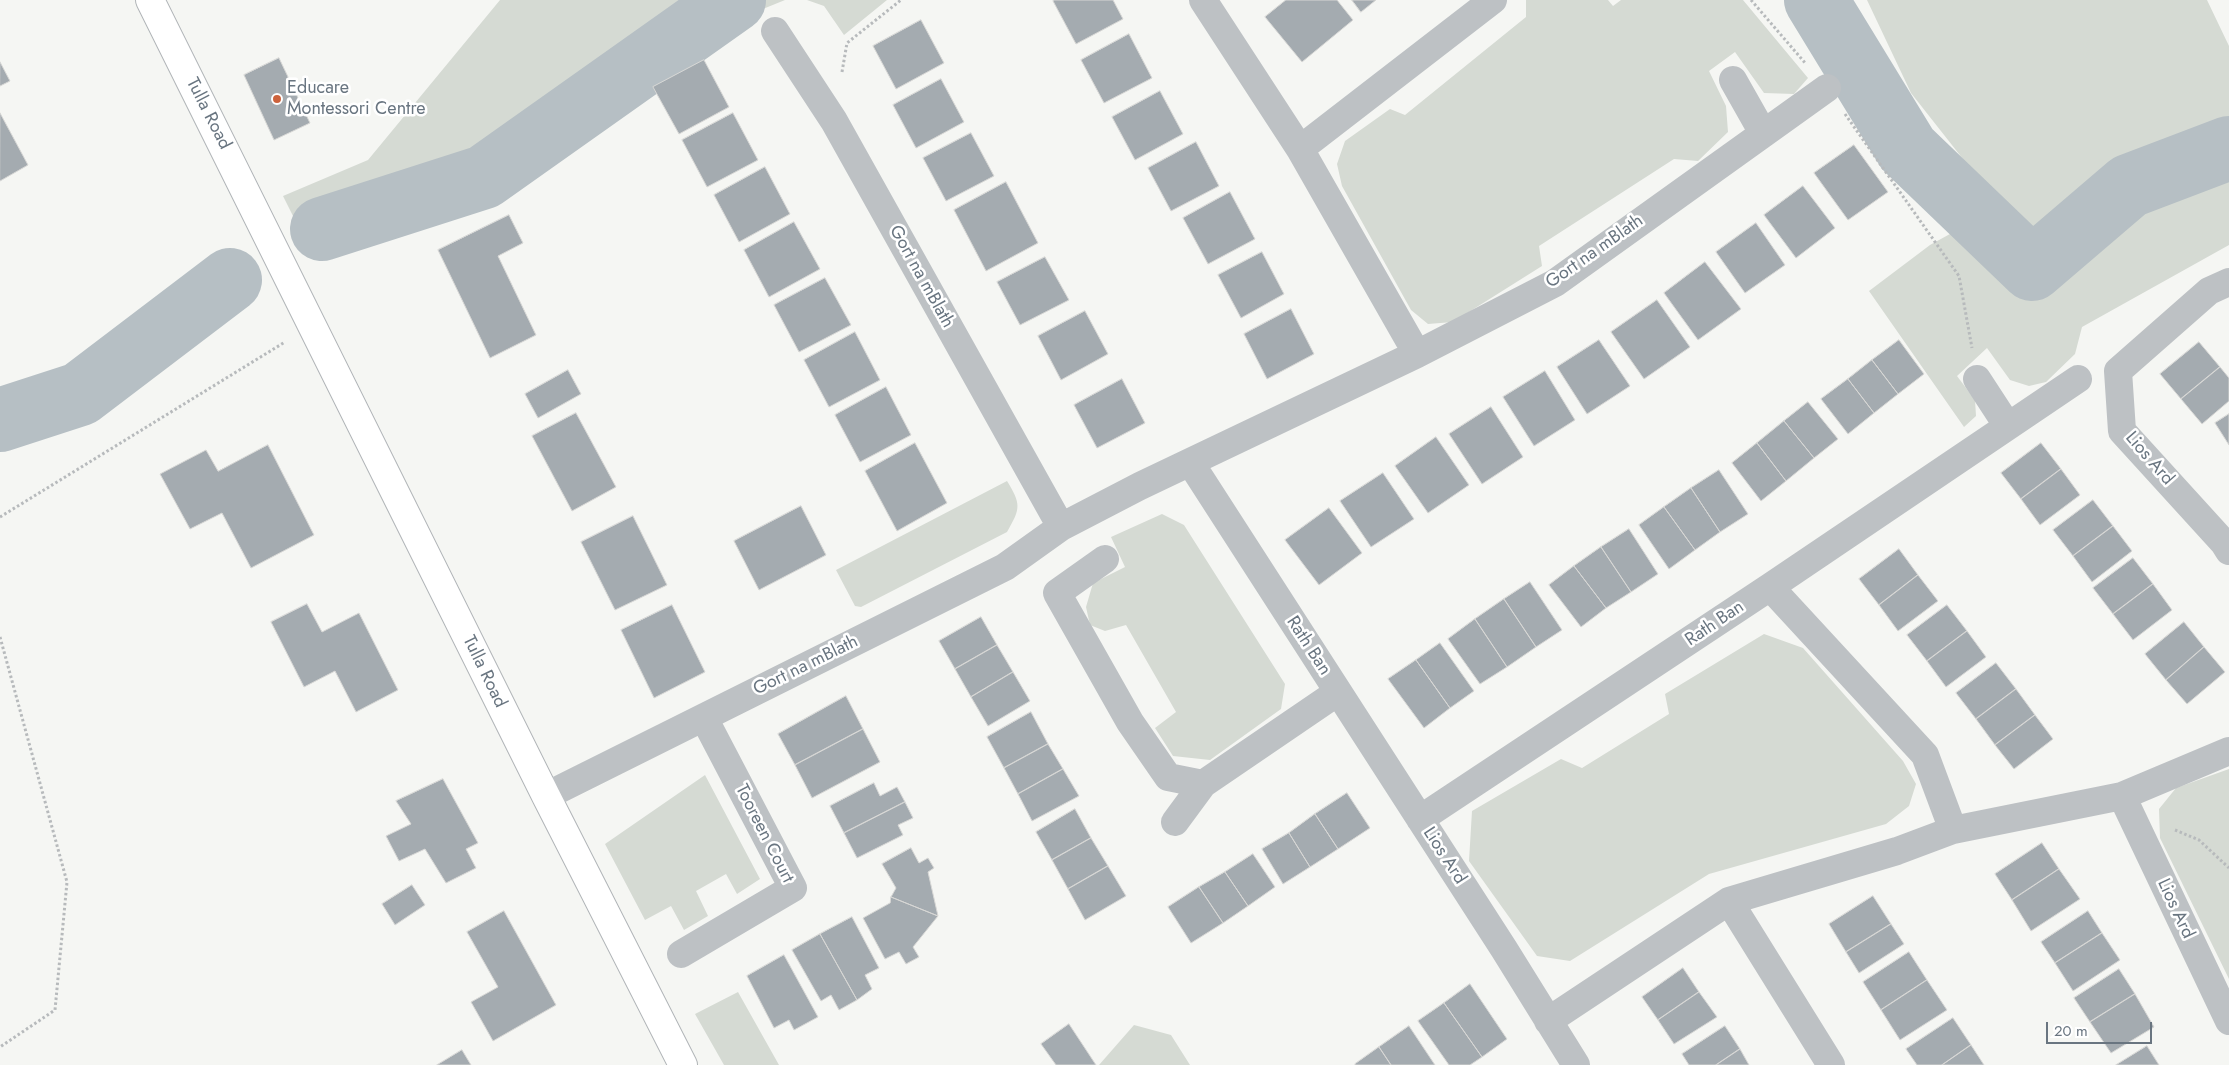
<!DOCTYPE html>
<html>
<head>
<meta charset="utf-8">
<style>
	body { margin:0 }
	#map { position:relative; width:2229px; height:1065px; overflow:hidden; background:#f5f6f3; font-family:Jost,sans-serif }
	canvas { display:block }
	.scale { position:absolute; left:2046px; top:1022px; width:106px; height:22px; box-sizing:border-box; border:2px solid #697580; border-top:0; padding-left:6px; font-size:15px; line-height:18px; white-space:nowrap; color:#697580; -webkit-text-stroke:4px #fff; paint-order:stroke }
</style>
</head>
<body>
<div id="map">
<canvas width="2229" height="1065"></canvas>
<div class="scale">20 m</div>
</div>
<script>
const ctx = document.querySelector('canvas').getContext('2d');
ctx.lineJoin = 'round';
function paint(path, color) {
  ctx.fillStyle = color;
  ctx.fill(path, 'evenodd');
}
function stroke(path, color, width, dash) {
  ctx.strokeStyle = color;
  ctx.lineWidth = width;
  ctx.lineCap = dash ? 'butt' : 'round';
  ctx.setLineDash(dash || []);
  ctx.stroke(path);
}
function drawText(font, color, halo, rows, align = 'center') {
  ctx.font = font + ' Jost,sans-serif';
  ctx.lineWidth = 5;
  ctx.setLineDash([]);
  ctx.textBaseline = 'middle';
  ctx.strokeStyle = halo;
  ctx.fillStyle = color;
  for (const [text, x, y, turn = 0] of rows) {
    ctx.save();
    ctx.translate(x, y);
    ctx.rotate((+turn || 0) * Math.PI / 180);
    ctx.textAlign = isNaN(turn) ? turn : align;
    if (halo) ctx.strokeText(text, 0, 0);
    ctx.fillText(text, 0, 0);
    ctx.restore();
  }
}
paint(new Path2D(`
	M500,0H785L758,11L737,32L722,22L494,194L321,255L296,222L283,196L368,160Z
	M807,0H887L844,35L824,6Z
	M1526,0H1608L1613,6L1621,0H1743L1808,78L1794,94L1764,93L1735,52L1709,71L1726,106L1728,132L1698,161L1674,159L1539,246L1542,266L1453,322L1428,324L1411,310L1342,186L1337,164L1345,141L1390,109L1405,115L1526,17Z
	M1867,0H2207L2229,46V245L2082,327L2075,354L2046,382L2029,386L2010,380L1987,348L1957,376L1975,400L1976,416L1964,427L1869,291L1930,245L1959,229L1985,263L2022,234L1911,93Z
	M1007,481C1021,504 1021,508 1007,532L861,607L855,606L836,570Z
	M1162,514L1184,525L1285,684L1281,709L1210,760L1173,756L1155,728L1176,712L1126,625L1105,631L1090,625L1086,607L1093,583L1125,567L1111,537Z
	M1764,634L1803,648L1903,761L1916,784L1909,806L1886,824L1709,874L1570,961L1537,956L1469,861L1472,811L1561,759L1582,768L1669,714L1665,694Z
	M2229,769V979L2160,838L2159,809L2176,788Z
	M705,775L760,879L737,894L726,874L696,891L708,916L684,930L671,906L645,920L605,844Z
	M738,992L779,1065H724L695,1014Z
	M1134,1025L1171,1035L1190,1065H1099Z`), '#d5dad3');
stroke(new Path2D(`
	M1816,0L1907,149L2032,269L2129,186L2229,148
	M322,229L484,177L734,0
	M0,420L80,394L230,280`), '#b6bfc4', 64);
const building = new Path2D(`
	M1054,0H1113L1123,19L1076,44L1053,1Z
	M1286,0H1337L1353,20L1302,62L1265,17Z
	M1352,0H1376L1361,12Z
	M921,20L944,63L896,89L873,46Z
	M1129,34L1152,78L1104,103L1081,60Z
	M279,58L310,123L274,140L244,75Z
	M704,60L729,107L679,134L653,87Z
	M0,62L10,81L0,86Z
	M941,79L964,122L916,148L893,105Z
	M1160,91L1183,134L1135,160L1112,117Z
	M0,113L28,165L0,181Z
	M733,113L758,160L707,187L682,140Z
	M971,133L994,176L946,201L923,158Z
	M1196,142L1219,186L1171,211L1148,168Z
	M1854,145L1888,192L1848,220L1814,173Z
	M765,167L790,214L739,242L714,195Z
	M1006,182L1038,243L986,271L954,210Z
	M1803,186L1835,228L1796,258L1764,215Z
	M1230,192L1255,239L1208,264L1183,218Z
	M509,215L523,243L498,256L536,335L490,358L438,250Z
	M794,222L820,269L769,297L744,250Z
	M1756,223L1785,265L1745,293L1716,252Z
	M1262,252L1284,294L1241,318L1218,275Z
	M1045,257L1069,300L1020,325L997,282Z
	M1705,262L1741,309L1698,340L1664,293Z
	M825,278L851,325L799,352L774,305Z
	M1657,300L1690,347L1644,379L1611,332Z
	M1291,309L1314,354L1267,379L1244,334Z
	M1085,311L1108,354L1061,380L1038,336Z
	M855,332L880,380L829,407L804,360Z
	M1599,340L1630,386L1587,414L1557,367Z
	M1899,340L1924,374L1898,394L1872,360Z
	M2199,342L2220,367L2181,399L2160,374Z
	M1872,360L1898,394L1874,413L1848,379Z
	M2220,367L2229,378V401L2202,424L2181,399Z
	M568,370L581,394L538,418L525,394Z
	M1545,371L1575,420L1534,446L1503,397Z
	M1122,379L1145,423L1097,448L1074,405Z
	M1848,379L1874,413L1848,434L1821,399Z
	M886,387L911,435L860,462L835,415Z
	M1808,402L1838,439L1814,458L1784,421Z
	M1491,407L1523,457L1482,484L1449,434Z
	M576,413L616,487L572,511L532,436Z
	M2229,414V445L2215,423Z
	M1784,421L1814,458L1786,481L1757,443Z
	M1436,437L1469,485L1428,513L1395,466Z
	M915,443L947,503L897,531L865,471Z
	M1757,443L1786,481L1761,501L1732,463Z
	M2041,443L2061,469L2021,499L2001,473Z
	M268,445L314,535L251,568L222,513L190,529L160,474L206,450L218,471Z
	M2061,469L2080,495L2040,525L2021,499Z
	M1719,470L1748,514L1720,532L1691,488Z
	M1383,473L1414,519L1371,547L1340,501Z
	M1691,488L1720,532L1695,550L1664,507Z
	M2093,500L2113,526L2073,556L2053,530Z
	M801,506L826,555L759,590L734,541Z
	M1664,507L1695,550L1669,569L1639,525Z
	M1329,508L1362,553L1319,585L1285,540Z
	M633,516L667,585L615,610L581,542Z
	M2113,526L2132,551L2092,582L2073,556Z
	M1629,529L1658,574L1631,592L1601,547Z
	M1601,547L1631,592L1606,608L1574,566Z
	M1899,549L1918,575L1879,605L1859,579Z
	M2133,558L2153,584L2113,614L2093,588Z
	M1574,566L1606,608L1581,627L1549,585Z
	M1918,575L1938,601L1898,631L1879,605Z
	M1530,582L1562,630L1536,647L1504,599Z
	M2153,584L2172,610L2133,640L2113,614Z
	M1504,599L1536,647L1507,667L1475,619Z
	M307,604L322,632L359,613L398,690L356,712L335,671L304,687L271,622Z
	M672,605L705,672L654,698L621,630Z
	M1947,605L1967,631L1927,661L1907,635Z
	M981,617L997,645L955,669L939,641Z
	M1475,619L1507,667L1480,684L1448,639Z
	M2184,622L2204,647L2166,680L2145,654Z
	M1967,631L1986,657L1946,687L1927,661Z
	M1440,643L1474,691L1450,708L1416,660Z
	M997,645L1013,672L971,697L955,669Z
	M2204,647L2225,672L2187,704L2166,680Z
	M1416,660L1450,708L1424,728L1388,679Z
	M1996,663L2016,689L1976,719L1956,693Z
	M1013,672L1030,701L988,726L971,697Z
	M2016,689L2035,715L1995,745L1976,719Z
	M846,696L863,729L795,765L778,734Z
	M1031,712L1048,744L1004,768L987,737Z
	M2035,715L2053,739L2014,769L1995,745Z
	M863,729L880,762L812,798L795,765Z
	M1048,744L1063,769L1018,794L1004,768Z
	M1063,769L1079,796L1032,821L1018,794Z
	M443,779L478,843L466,849L476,868L446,883L425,849L399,861L386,836L411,824L396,801Z
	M874,783L880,796L897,787L905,802L844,833L830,806Z
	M1347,793L1370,828L1338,849L1315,814Z
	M905,802L913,818L898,825L903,835L857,858L844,833Z
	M1075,809L1091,838L1052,860L1036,832Z
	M1315,814L1338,849L1310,867L1289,833Z
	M1289,833L1310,867L1283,884L1262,849Z
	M1091,838L1108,866L1068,889L1052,860Z
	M2042,843L2059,869L2012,900L1995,874Z
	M911,848L919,863L928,858L934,868L928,872L938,916L891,897L896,888L882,864Z
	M1253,854L1275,887L1248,906L1225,872Z
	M1108,866L1126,896L1085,920L1068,889Z
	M2059,869L2080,899L2031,931L2012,900Z
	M1225,872L1248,906L1223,923L1199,887Z
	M412,885L425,905L395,925L382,904Z
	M1199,887L1223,923L1191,943L1168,907Z
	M1873,896L1891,924L1846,952L1829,924Z
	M891,897L938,916L913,947L919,957L906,964L899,952L885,959L863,918L890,903Z
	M504,911L556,1005L493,1041L471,1002L498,987L467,932Z
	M2088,911L2102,933L2055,963L2041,942Z
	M852,917L879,968L865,975L872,989L857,1000L820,934Z
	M1891,924L1904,944L1859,973L1846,952Z
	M2102,933L2120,960L2073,991L2055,963Z
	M820,934L857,1000L839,1010L831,995L821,1001L792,950Z
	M1909,952L1927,980L1881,1010L1863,982Z
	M784,955L818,1017L794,1030L789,1020L774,1028L747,976Z
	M1683,968L1699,992L1658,1020L1642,997Z
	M2119,969L2135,994L2090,1022L2074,998Z
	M1927,980L1947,1010L1900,1040L1881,1010Z
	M1470,984L1507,1039L1482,1057L1444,1003Z
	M1699,992L1717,1017L1674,1044L1658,1020Z
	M2135,994L2154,1027L2111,1053L2090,1022Z
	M1444,1003L1482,1057L1470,1065H1449L1418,1021Z
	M1953,1018L1971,1045L1942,1065H1917L1906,1049Z
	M1069,1024L1096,1065H1056L1041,1044Z
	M1409,1026L1435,1065H1391L1379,1047Z
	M1725,1026L1740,1049L1716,1065H1689L1682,1054Z
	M1971,1045L1984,1065H1942Z
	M2147,1046L2159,1065H2116Z
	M1379,1047L1391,1065H1355V1064Z
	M1740,1049L1749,1065H1716Z
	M462,1050L471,1065H437Z`);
paint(building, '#a4abb0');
stroke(building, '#d7d7d5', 1);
const major = new Path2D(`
	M150,0L546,796L683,1065`);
stroke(major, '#b1b5b8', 30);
stroke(new Path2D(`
	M1751,0L1806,64
	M842,72L847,43L901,0
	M1845,114L1959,276L1972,348
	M0,517L285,342
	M0,637L67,882L55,1010L0,1047
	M2175,830L2199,840L2229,868`), '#b7babc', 3, [2.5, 2.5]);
stroke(new Path2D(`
	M1733,80L1763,133
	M1300,149L1493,0
	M2229,282L2209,291L2118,371L2122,431L2224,543L2229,551
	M1417,354L1555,283L1827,88
	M1977,379L2007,425
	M1190,462L1504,949L1576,1065
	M1061,527L1140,486L1417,354L1300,149L1203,0
	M1105,559L1057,593L1130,722L1168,777L1203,784L1338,692
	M1770,587L1925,755L1953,830
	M546,796L1005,567L1061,527L834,121L775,31
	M2122,796L2229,1021
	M1420,819L1770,587L2078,379
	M1175,822L1203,784
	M1729,901L1897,851L1953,830L2122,796L2229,751
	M681,954L793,888L704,718
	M1548,1021L1729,901L1831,1065`), '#bdc1c4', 28);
stroke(major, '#fff', 28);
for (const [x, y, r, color] of [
	[277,99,5,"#cc623c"]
]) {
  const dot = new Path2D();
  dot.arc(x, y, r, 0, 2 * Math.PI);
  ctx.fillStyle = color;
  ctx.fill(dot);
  stroke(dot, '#fff', 2);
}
drawText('18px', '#697580', '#fff', [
	["Educare",287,89],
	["Montessori Centre",287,110]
], 'left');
drawText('18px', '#697580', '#fff', [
	["Tulla Road",208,114,63],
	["Gort na mBlath",1595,252,-35],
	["Gort na mBlath",921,277,61],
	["Lios Ard",2149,459,49],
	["Rath Ban",1715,624,-34],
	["Rath Ban",1308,646,57],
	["Gort na mBlath",806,666,-26],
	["Tulla Road",484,672,64],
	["Tooreen Court",764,834,63],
	["Lios Ard",1444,856,57],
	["Lios Ard",2175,909,65]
]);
</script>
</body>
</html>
